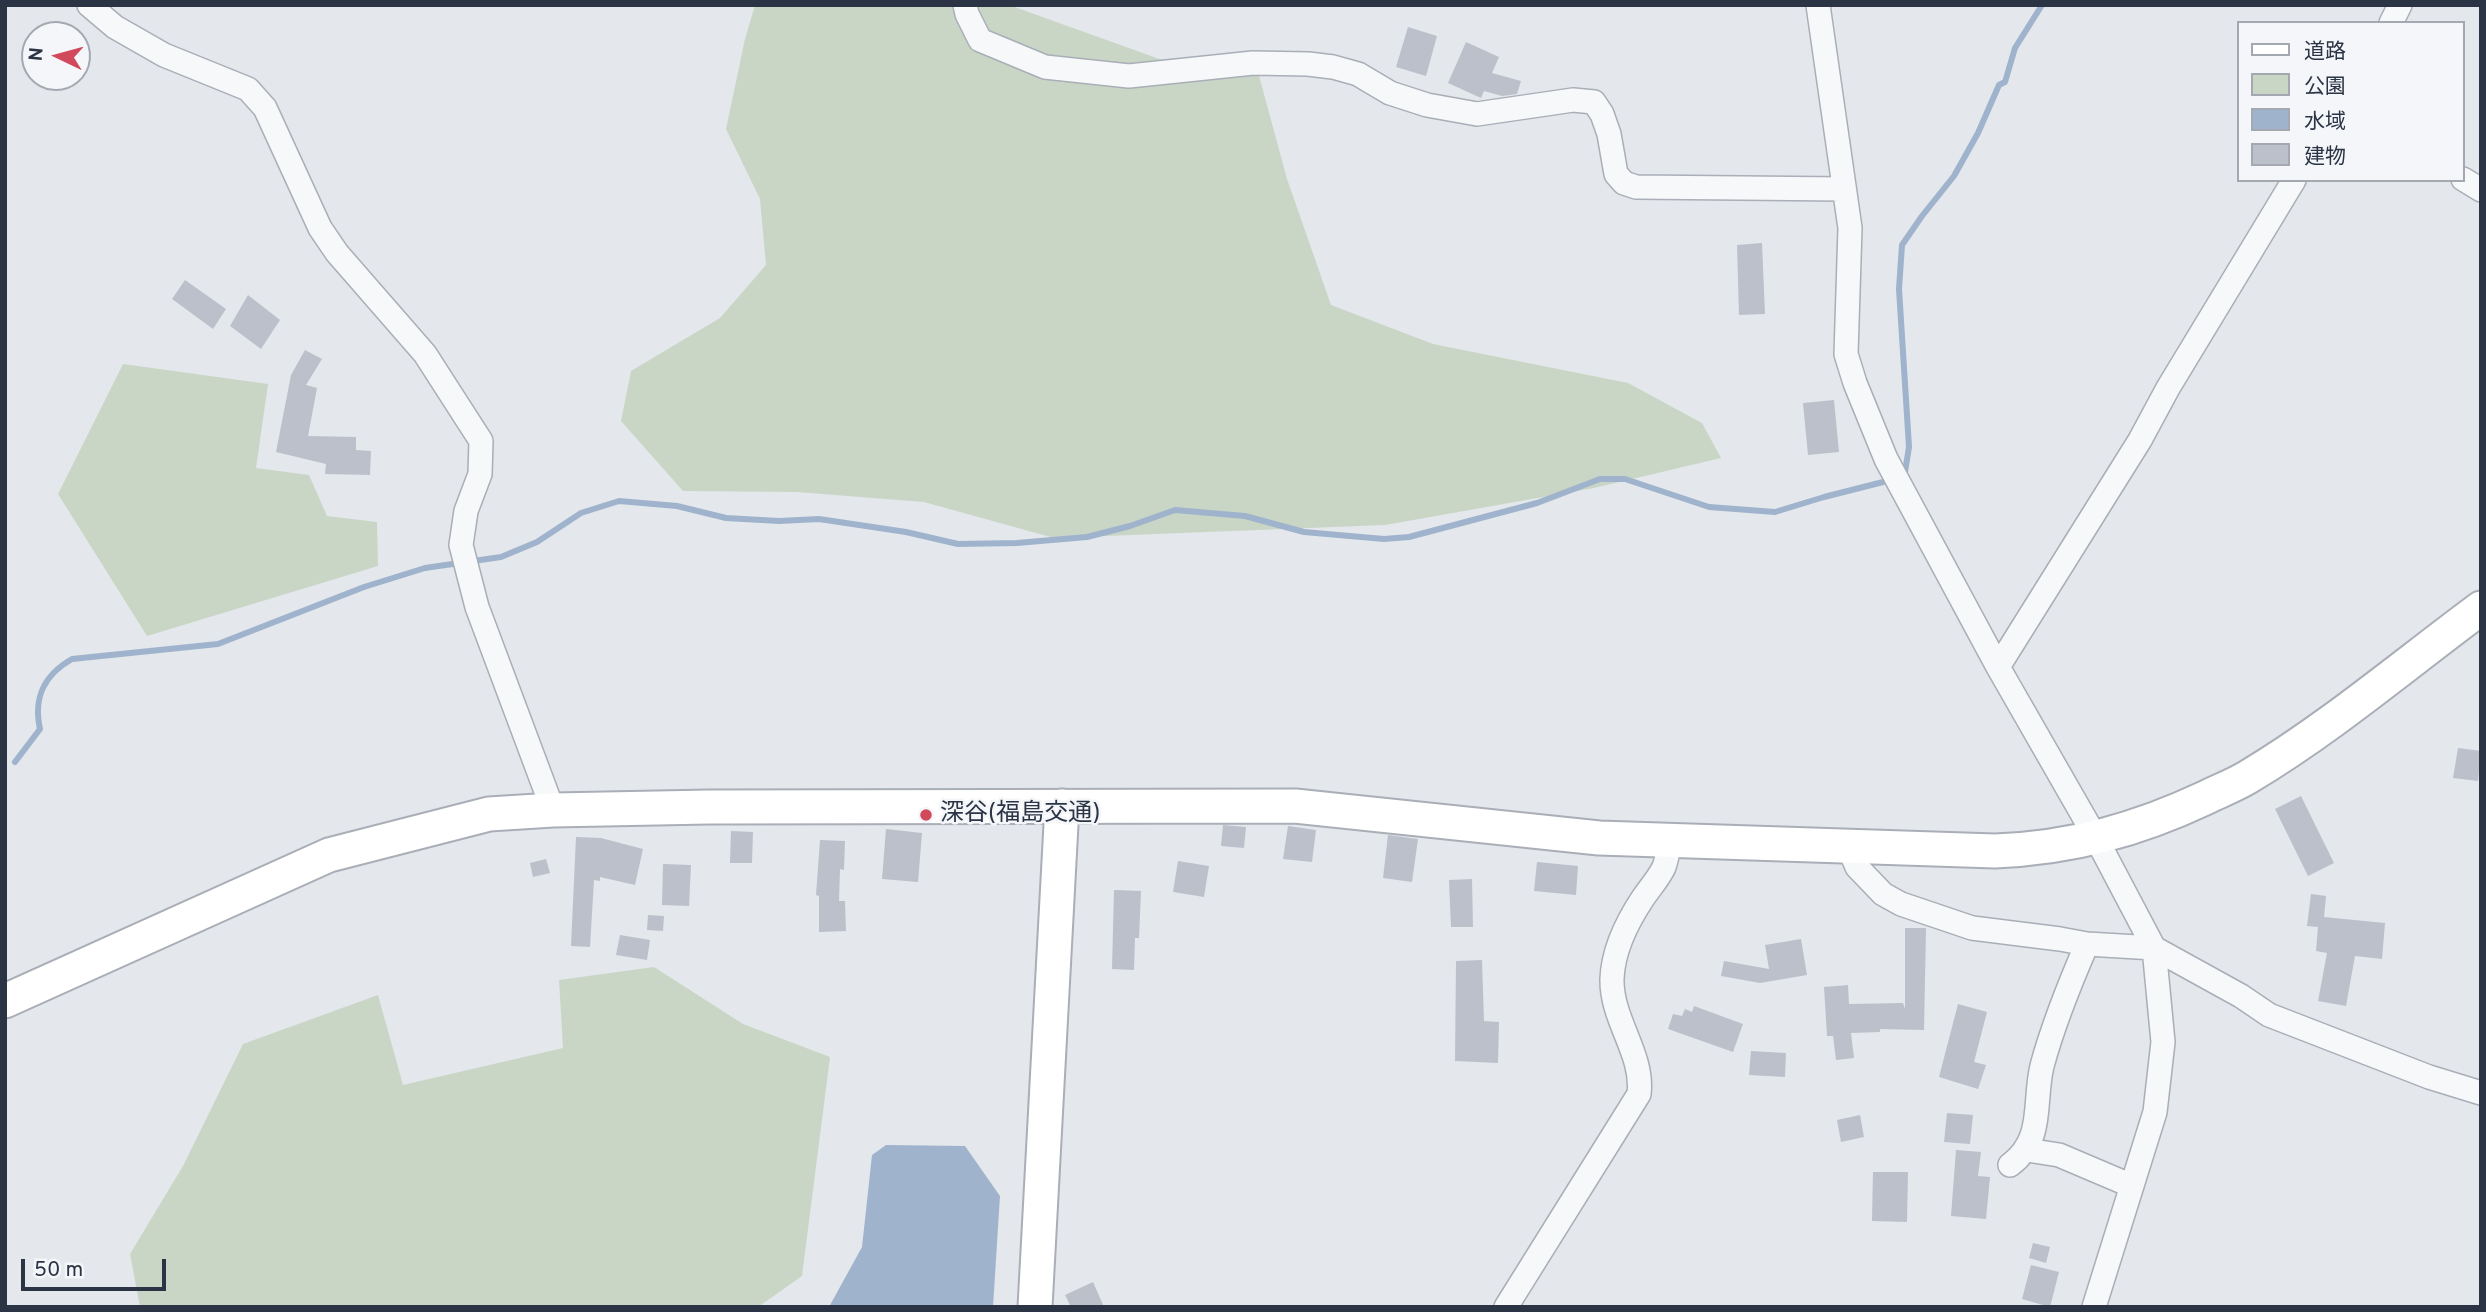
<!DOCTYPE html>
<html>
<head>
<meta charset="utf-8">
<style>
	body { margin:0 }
	#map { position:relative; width:2486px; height:1312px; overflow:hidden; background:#e4e7ec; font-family:Overpass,"Noto Sans JP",sans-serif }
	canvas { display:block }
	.frame { position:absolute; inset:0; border:7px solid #2b3445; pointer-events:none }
	.legend { position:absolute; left:2237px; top:21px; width:228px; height:161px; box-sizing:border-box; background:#f4f6f9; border:2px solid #a4a8b1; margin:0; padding:9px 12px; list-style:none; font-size:21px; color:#2b3445 }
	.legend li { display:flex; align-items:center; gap:14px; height:35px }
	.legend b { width:35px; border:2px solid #a4a8b1 }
	.north { position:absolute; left:21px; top:21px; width:70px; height:70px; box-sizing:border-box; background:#f4f6f9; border:2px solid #a4a8b1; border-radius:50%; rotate:275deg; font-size:19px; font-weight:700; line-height:28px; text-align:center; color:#2b3445 }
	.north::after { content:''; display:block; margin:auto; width:24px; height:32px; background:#d1495b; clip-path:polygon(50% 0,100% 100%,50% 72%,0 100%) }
	.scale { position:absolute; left:21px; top:1259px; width:145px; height:32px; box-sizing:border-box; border:4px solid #2b3445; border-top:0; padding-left:9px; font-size:21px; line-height:24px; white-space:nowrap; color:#2b3445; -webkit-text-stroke:5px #f4f6f9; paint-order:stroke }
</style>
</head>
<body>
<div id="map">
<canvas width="2486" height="1312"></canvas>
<div class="frame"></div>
<ul class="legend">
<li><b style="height:9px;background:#fff"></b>道路</li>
<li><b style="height:19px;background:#c9d6c5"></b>公園</li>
<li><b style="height:19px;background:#9fb4cc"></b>水域</li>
<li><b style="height:19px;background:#bbc0ca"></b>建物</li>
</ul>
<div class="north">N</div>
<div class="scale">50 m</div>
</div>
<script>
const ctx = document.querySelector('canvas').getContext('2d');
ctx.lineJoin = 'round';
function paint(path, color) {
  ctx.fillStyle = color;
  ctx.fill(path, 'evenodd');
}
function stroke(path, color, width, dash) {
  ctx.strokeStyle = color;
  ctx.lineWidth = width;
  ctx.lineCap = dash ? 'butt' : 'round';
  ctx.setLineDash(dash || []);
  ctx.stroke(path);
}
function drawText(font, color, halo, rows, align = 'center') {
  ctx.font = font + ' Overpass,"Noto Sans JP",sans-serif';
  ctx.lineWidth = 5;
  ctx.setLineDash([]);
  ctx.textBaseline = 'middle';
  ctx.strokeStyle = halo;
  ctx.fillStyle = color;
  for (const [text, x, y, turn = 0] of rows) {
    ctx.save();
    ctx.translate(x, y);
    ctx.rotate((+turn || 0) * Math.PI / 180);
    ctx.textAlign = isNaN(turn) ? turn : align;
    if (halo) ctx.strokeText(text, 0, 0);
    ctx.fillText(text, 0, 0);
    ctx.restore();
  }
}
paint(new Path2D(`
	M755,5H1009L1179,66L1258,72L1287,179L1331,305L1433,344L1628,383L1702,423L1721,458L1594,488L1385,525L1054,538L924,502L797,492L683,491L621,421L631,371L720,318L766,265L760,199L726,129L745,39Z
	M123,364L268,384L256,468L309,475L327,516L377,522L378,566L147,636L58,494Z
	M654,967L743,1024L830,1057L802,1276L758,1307H140L130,1254L183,1166L243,1044L378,995L403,1085L563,1048L559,980Z`), '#c9d6c5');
paint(new Path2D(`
	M886,1145L965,1146L1000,1196L993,1307H829L862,1247L872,1155Z`), '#9fb4cc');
stroke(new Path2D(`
	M1901,475L1905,472L1909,447L1899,289L1902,245L1922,216L1954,176L1978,133L1999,85L2005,82L2015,48L2042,5
	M15,762L40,729C33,697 44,675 72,659L218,644L364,587L425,568L501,557L537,542L581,513L619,501L677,506L726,518L779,521L819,519L906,532L958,544L1017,543L1087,537L1130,526L1175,510L1245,516L1304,532L1384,539L1409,537L1537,503L1600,479H1625L1709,507L1775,512L1824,497L1891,480`), '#9fb4cc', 6);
paint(new Path2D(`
	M1408,27L1437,36L1426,76L1396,67Z
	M1466,42L1499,57L1492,73L1521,81L1517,94L1502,96L1484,91L1481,98L1448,83Z
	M1762,243L1765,314L1739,315L1737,245Z
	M185,280L226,309L213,329L172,299Z
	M248,295L280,320L261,349L230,326Z
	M305,350L322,359L306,385L317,388L308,436L356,437V450L371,451L370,475L325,474L326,464L276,452L291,375Z
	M1834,400L1839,452L1808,455L1803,403Z
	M2458,748L2481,751L2478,781L2453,778Z
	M2301,796L2334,863L2308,876L2275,809Z
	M1223,825L1246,827L1244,848L1221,846Z
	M1288,826L1316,830L1312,862L1283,859Z
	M886,829L922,833L918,882L882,879Z
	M731,831L753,832L752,863H730Z
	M1388,835L1418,839L1412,882L1383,878Z
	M576,837L601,838L643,849L635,885L600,877V881L594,880L590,947L571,946Z
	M820,840L845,841L844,870L840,869L839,901H845L846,931L819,932V896L816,895Z
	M546,859L550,873L533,877L530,863Z
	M1178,861L1209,866L1204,897L1173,892Z
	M1537,862L1578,866L1576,895L1534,891Z
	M663,864L691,865L689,906L662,905Z
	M1472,879L1473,927H1451L1449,880Z
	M1114,890L1141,891L1139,938H1135L1134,970L1112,969Z
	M2311,894L2326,896L2324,917L2385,923L2382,959L2355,956L2346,1006L2318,1001L2327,953L2316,951L2318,927L2307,926Z
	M648,915L664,916L663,931L647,930Z
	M1905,928H1926L1924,1030L1880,1029V1032L1851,1033L1854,1058L1836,1060L1833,1036H1827L1824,987L1848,985L1849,1004L1903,1003L1905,1009Z
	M620,935L650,940L647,960L616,955Z
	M1801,939L1807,975L1760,983L1721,976L1724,961L1769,969L1765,945Z
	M1482,960L1484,1021L1499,1022L1498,1063L1455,1061L1456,961Z
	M1958,1004L1987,1012L1974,1062L1986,1065L1978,1089L1939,1077Z
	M1694,1006L1743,1024L1733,1052L1668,1029L1673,1014L1682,1016L1685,1009L1692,1012Z
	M1751,1051L1786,1053L1785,1077L1749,1075Z
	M1947,1113L1973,1115L1970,1144L1944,1142Z
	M1860,1115L1864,1137L1841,1142L1837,1120Z
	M1956,1150L1981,1152L1978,1176L1990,1177L1986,1219L1951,1216Z
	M1873,1172H1908L1907,1222L1872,1221Z
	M2033,1243L2050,1247L2046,1263L2029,1258Z
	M2031,1265L2059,1272L2050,1307L2022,1299Z
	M1093,1282L1104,1307H1071L1065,1295Z`), '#bbc0ca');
const street = new Path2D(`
	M89,5L115,27L164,55L248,89L265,108L320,228L337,253L425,354L481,441L480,474L466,511L461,545L477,607L553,810
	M965,5L967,14L980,40L1045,67L1129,76L1253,63L1308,64L1333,67L1358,74L1390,93L1427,105L1477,114L1573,100L1594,102L1602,114L1609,134L1616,174L1624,183L1636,187L1844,189
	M1818,5L1850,228L1846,354L1855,383L1886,459L1998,667L2096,838L2154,948L2163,1042L2155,1112L2094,1307
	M2391,23L2400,5
	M2463,179L2481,190
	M1998,667L2140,440L2168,388L2294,180
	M1848,846L1857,867L1883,894L1901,904L1972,928L2060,939L2087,944L2154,948L2241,996L2269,1015L2429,1077L2481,1093
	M2027,1150L2059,1155L2132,1186
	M2010,1165C2045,1139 2033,1103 2042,1066C2053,1025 2070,983 2087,944
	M1506,1307L1639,1094C1644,1054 1611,1020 1612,979C1613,950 1627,922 1643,898C1649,889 1659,878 1664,867C1667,859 1668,849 1671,841`);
const secondary = new Path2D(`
	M5,1001L329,855L489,814L553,810L709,807L1295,806L1599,838L1995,851C2071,848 2137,830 2205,798C2219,791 2235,785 2248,777C2330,728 2404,665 2481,608
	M1035,1307L1062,806`);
stroke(street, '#a9aeb7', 26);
stroke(secondary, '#a9aeb7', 37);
stroke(street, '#f7f8fa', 23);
stroke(secondary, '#fff', 33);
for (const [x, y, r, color] of [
	[926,815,7,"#d1495b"]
]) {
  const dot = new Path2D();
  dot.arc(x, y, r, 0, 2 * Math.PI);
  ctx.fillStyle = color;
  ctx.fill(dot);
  stroke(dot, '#f4f6f9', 2.5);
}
drawText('24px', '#2b3445', '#f4f6f9', [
	["深谷(福島交通)",940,815]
], 'left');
</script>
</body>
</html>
